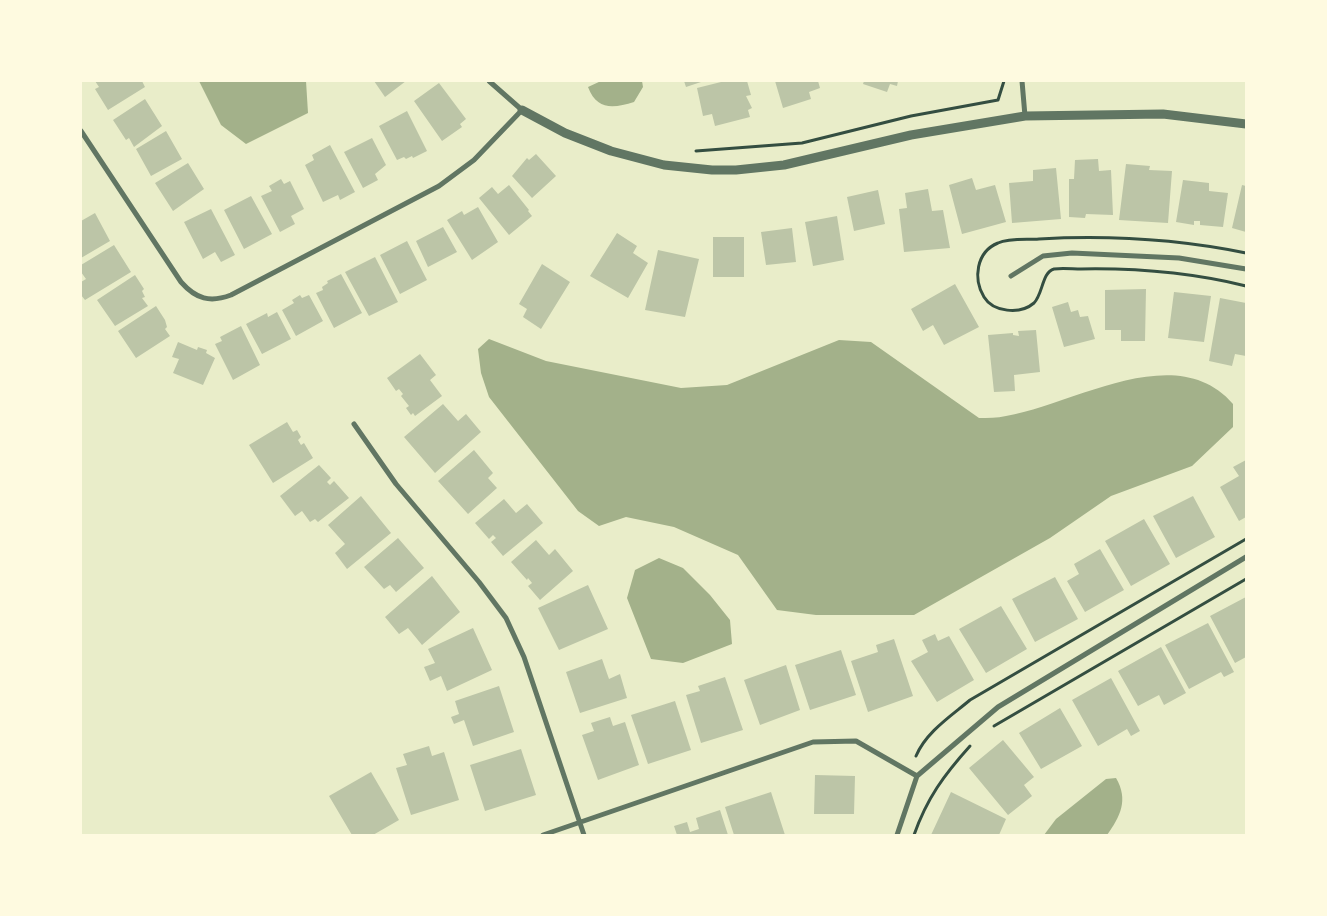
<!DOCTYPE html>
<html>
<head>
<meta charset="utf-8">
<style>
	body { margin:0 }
	#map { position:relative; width:1327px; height:916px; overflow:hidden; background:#e9edc9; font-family:"Alegreya Sans",sans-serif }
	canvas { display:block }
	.frame { position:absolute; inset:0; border:82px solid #fefae0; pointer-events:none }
</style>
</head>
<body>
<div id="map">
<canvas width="1327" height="916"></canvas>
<div class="frame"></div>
</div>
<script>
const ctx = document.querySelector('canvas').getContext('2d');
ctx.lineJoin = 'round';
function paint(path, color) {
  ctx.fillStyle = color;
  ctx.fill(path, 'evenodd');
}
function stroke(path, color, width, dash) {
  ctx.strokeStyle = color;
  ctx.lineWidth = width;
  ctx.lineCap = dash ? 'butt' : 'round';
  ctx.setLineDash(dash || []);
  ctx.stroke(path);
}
paint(new Path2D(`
	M199,81H306L308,113L246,144L221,125Z
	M601,81H642L643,87L634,102C614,108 597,111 588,87Z
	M489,339L546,361L681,388L727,385L839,340L871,342L979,418C988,418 997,418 1006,416C1073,405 1176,338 1233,404V427L1192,466L1111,496L1050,538L914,615H816L777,610L738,555L674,527L626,517L599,526L578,511L489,397L481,373L478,349Z
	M659,558L683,568L710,595L730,620L732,644L683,663L651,659L627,598L635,570Z
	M1116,778C1129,800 1120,817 1107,835H1044L1056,819L1106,779Z`), '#a3b18a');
paint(new Path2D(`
	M95,81H142L145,87L108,110L95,89L99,87Z
	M374,81H406L385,97Z
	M684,81H701V82L686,87Z
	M725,81H747L751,95L746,96L752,108L748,110L750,117L715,126L712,114L703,116L697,88Z
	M775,81H818L820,88L809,92L811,99L783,108Z
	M864,81H898L897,86L890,84L887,92L863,84Z
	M439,83L466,119L460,124L462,127L442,141L414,101Z
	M145,99L162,126L134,147L129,138L126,140L113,120Z
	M407,111L427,151L413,158L412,156L406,159L404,157L397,160L379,126Z
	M166,131L182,159L151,176L136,149Z
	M372,138L386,165L375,174L378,180L363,188L344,152Z
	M330,145L355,192L340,200L338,195L323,202L305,165L314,160L312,155Z
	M536,154L556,176L532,198L512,176L527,158L529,160Z
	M1098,159L1099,171L1111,170L1113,215L1086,214L1085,218L1069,217V179H1074L1075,160Z
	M188,163L204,189L173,211L155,183Z
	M1126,164L1150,166L1149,170L1172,171L1168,223L1119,220Z
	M1056,168L1061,219L1012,223L1009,183L1033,181V170Z
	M972,178L976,190L995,185L1006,222L962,234L949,185Z
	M281,179L284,184L290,181L304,209L291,216L295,224L280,232L261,196L272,191L269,186Z
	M1183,180L1209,183V191L1228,193L1223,227L1200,225V221H1194V225L1176,222Z
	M509,185L529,210L528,211L532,216L509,235L479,198L492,187L498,194Z
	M1242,185L1246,186V232L1232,228Z
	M928,189L932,211L943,210L950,248L904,252L899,209L907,208L905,193Z
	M878,190L885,224L854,231L847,197Z
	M251,196L272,234L244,249L224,210Z
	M478,207L498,242L472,260L447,220L462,211L464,215Z
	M211,209L235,255L221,262L215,252L203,259L184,222Z
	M95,213L110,241L81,258V221Z
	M837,216L844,260L813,266L805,222Z
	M443,227L457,252L428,267L416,241Z
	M792,228L796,262L766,265L761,232Z
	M617,233L637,246L633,253L648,263L628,298L590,276Z
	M713,237H744V277H713Z
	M407,241L427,280L400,294L380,255Z
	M114,245L131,272L85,300L81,295V282L86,279L81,272V265Z
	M658,250L699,259L685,317L645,310Z
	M375,257L398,302L369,316L345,272Z
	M542,264L570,282L541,329L523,317L527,309L519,304Z
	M341,274L362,313L334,328L316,293L323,290L322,287L328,283L327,281Z
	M135,275L144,289L142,291L145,297L142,298L148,306L115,326L97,300Z
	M955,284L979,327L944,345L933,325L923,331L911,309Z
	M1146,289L1145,341H1121V330H1105V290Z
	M1174,292L1211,296L1204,342L1168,338Z
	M300,295L302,298L309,295L323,321L296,336L282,310L294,303L292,300Z
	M1220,298L1246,303V356L1235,354L1232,366L1209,361Z
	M1068,302L1071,312L1078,310L1080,317L1088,316L1095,339L1064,347L1052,307Z
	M156,306L165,320L167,327L165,329L170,336L136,358L118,331Z
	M277,312L291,339L262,354L246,324L267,313L268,317Z
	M241,326L260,365L233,380L215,344L222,341L220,337Z
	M1036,330L1040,372L1014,375L1015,391L994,392L988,335L1013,333V335L1019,336L1018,331Z
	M178,342L197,350L198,347L207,350L206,353L215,358L203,385L173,373L179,359L172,357Z
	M420,354L436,375L430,380L442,396L415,416L413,413L411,415L406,408L409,406L401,396L403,394L399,389L396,391L387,378Z
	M443,404L458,421L466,414L481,432L435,473L404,437Z
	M287,422L293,432L297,430L301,437L298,440L301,445L304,443L313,458L273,483L249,445Z
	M474,450L493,473L488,478L497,488L468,514L438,481Z
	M1246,460V517L1239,521L1220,487L1239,476L1233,467Z
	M319,465L331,478L327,482L330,485L334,481L349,498L318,522L315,519L310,522L302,511L295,516L280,496Z
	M361,496L391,533L347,569L335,553L345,544L328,525Z
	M1193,496L1215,537L1176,558L1153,516Z
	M504,499L516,513L527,504L543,523L503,556L491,542L496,538L493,535L489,539L475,523Z
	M1144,519L1170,564L1131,586L1105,541Z
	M398,538L424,568L396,592L390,585L384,589L364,567Z
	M536,540L549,555L555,549L573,571L540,600L528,586L532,583L528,578L527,580L511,562Z
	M1100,549L1124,590L1085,612L1067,581L1079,574L1074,564Z
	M432,576L460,612L422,645L408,628L399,634L385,617Z
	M1055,577L1078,619L1035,642L1012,599Z
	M588,585L608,629L559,650L538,608Z
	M1246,597V657L1235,663L1210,616Z
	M1001,606L1027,649L986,673L959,629Z
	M1208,623L1234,672L1224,677L1221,672L1189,689L1165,645Z
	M473,628L492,670L447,691L441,676L430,681L424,667L435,663L428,649Z
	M935,634L938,641L949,636L974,680L937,702L911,661L928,652L922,640Z
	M894,639L913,696L868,712L851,661L878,652L876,645Z
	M1161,647L1186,693L1164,705L1159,695L1138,706L1118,671Z
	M841,650L856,695L810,710L795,665Z
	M602,659L609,679L620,674L627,698L580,713L566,672Z
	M786,665L800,710L760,725L744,680Z
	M725,677L743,730L701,743L686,695L700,691L698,686Z
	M1111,678L1140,731L1131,736L1127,729L1098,746L1072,700Z
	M499,686L514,732L473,746L464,720L454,724L451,717L459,714L455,701Z
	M675,701L691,750L648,764L631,715Z
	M1060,708L1082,746L1041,769L1019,733Z
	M610,717L613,726L625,722L639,765L598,780L582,735L594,731L591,723Z
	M1003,740L1034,777L1024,785L1032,796L1008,815L969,768Z
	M429,746L432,756L444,752L459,800L411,815L396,768L407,765L403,754Z
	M521,749L536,795L485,811L470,765Z
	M371,772L399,820L373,835H352L329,796Z
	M815,775L855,776L854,814H814Z
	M771,792L785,835H734L725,807Z
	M951,792L1006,819L999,835H931Z
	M720,810L728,835H677L674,826L687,822L690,832L699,829L696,818Z`), '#bcc5a7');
stroke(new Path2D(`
	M696,151L802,143L911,116L998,100L1004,81
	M1246,253C1177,239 1109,235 1039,239C1027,240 1009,238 998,243C976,252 973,279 984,297C993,312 1020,315 1034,303C1043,294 1042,272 1054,269C1062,268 1073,269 1081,269C1135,268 1193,273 1246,286
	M994,726L1246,579
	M916,756C926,732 951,716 970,700L1246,539
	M914,835C927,798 944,775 970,746`), '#344e41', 3);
stroke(new Path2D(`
	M1022,81L1025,116
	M81,131L181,282C196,299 210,303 231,295L439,186L474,160L522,110L489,81
	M1011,276L1043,256L1072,253L1179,258L1246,269
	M354,424L396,484L479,582L506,618L524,657L584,835
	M543,835L813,742L856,741L917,776
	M897,835L917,776L998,707L1246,557`), '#617663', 5);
stroke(new Path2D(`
	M522,110L565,133L611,151L664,165L712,170H736L784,165L911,135L1025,116L1163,114L1246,124`), '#617663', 9);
</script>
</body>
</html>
